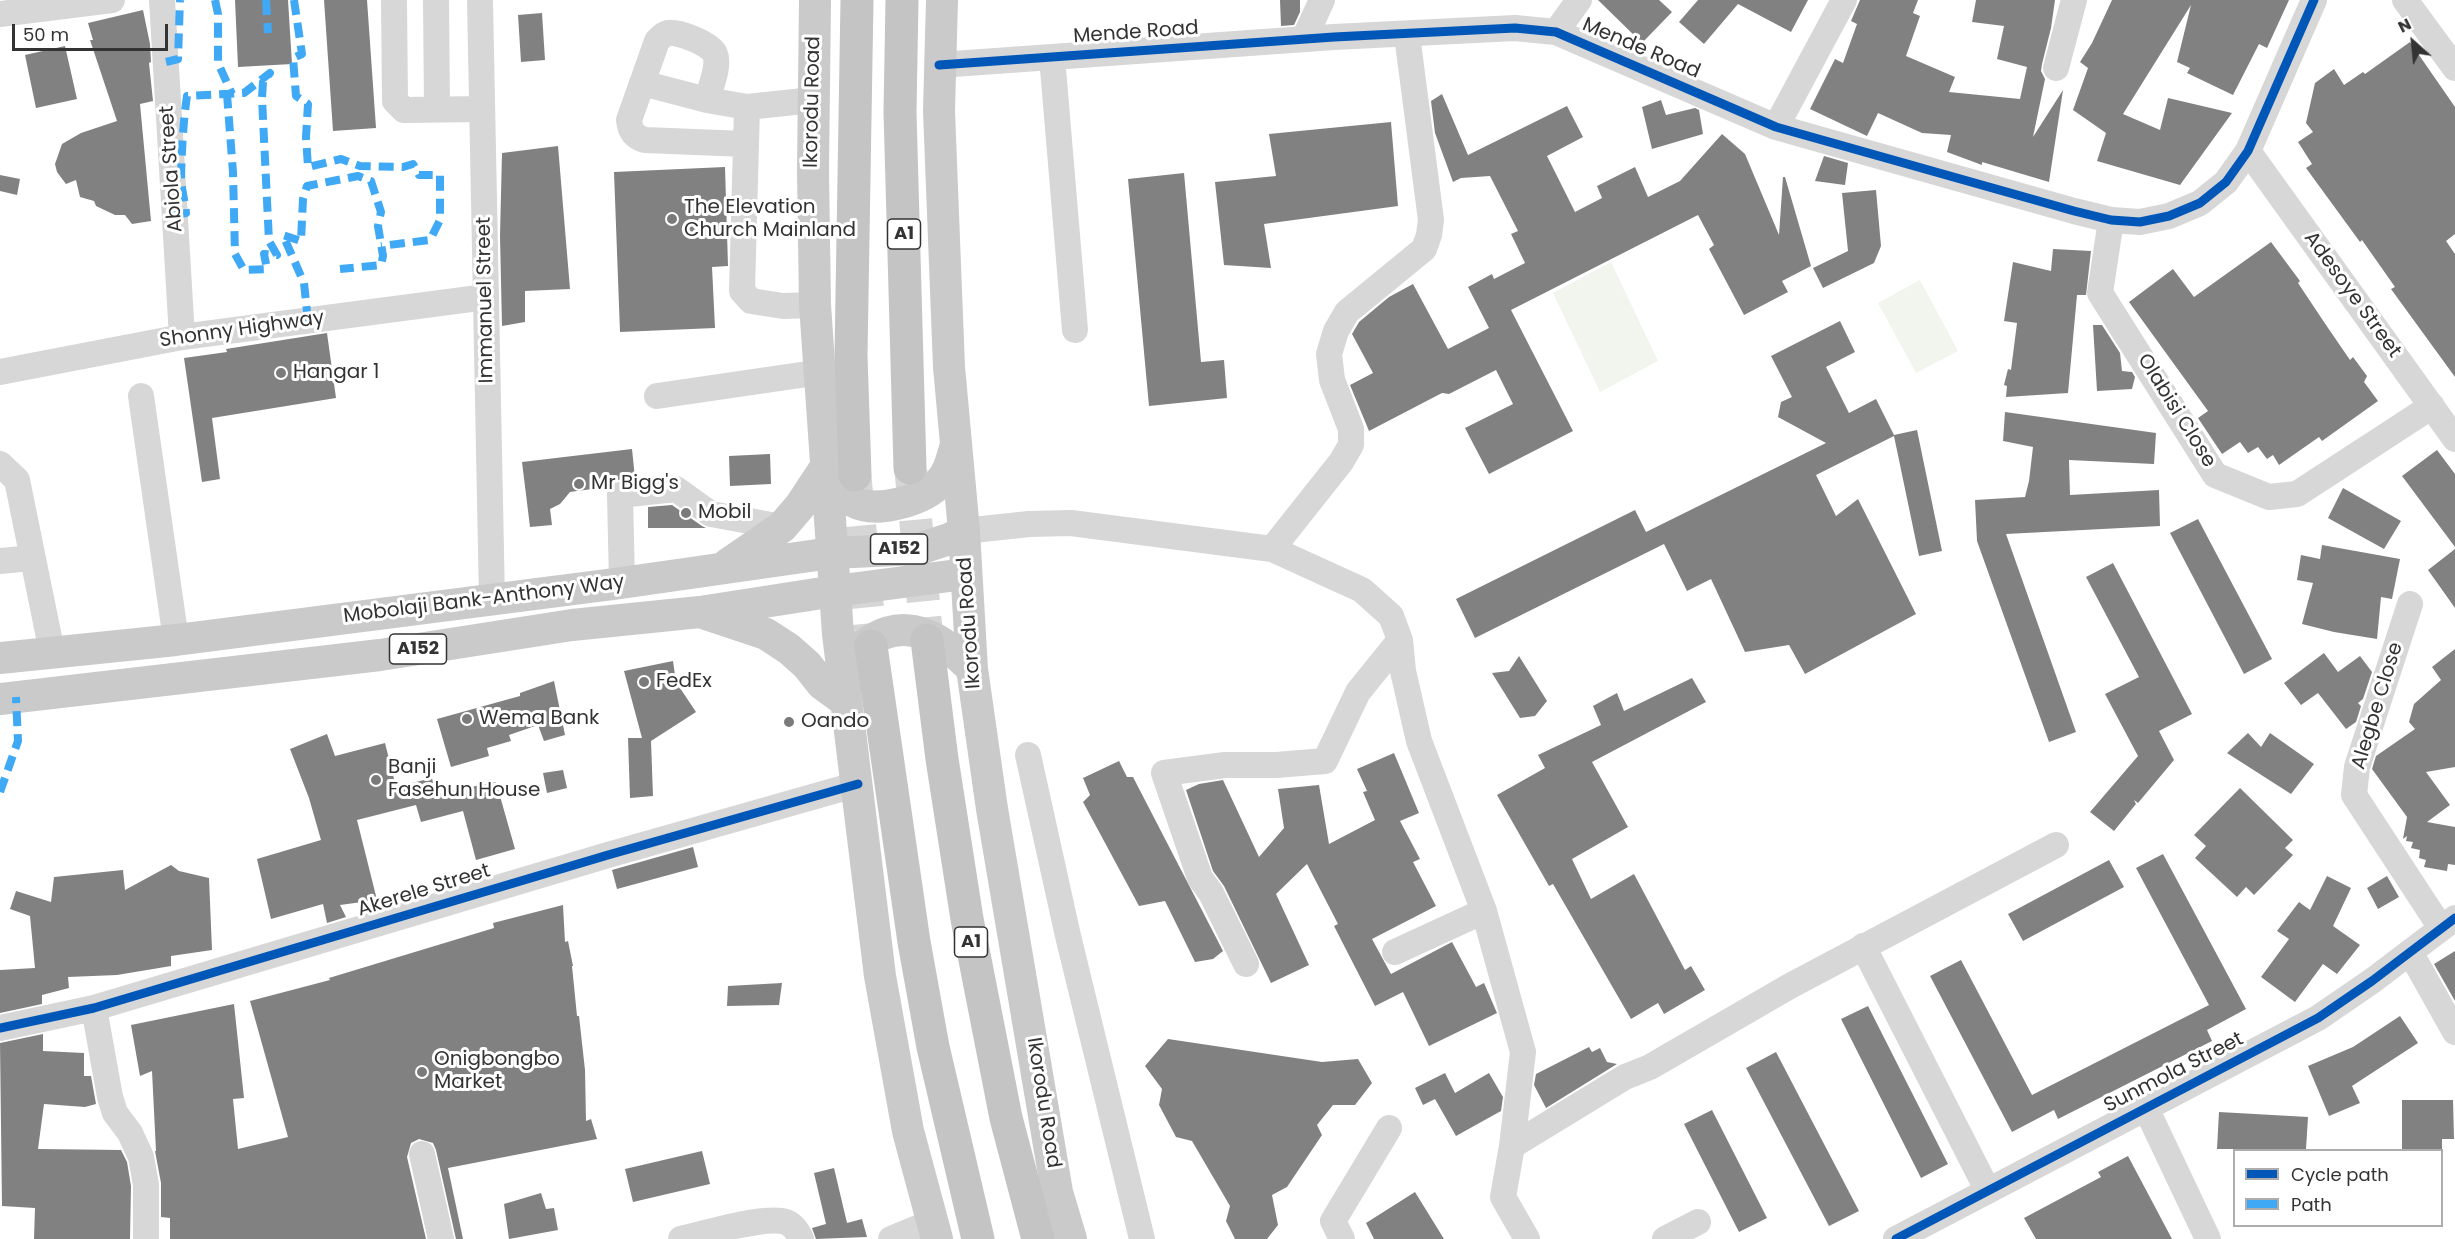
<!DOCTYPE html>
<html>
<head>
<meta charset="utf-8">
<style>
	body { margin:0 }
	#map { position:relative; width:2455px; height:1239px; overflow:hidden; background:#fff; font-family:Poppins,sans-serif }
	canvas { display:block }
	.legend { position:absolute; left:2233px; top:1149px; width:210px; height:78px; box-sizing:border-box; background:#fff; border:2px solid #adadad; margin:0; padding:8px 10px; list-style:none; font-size:18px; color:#333 }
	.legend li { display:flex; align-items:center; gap:12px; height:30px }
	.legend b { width:30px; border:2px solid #adadad }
	.north { position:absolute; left:2383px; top:12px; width:60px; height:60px; -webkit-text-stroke:4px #fff; paint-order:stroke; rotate:333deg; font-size:16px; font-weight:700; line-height:24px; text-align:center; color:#333 }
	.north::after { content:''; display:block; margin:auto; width:21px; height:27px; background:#333; clip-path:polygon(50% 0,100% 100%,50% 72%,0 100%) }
	.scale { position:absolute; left:12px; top:24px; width:156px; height:27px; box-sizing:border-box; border:3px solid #333; border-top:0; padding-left:8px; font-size:18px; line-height:21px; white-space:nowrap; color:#333; -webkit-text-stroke:4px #fff; paint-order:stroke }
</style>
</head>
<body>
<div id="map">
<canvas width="2455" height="1239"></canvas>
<ul class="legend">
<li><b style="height:8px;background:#0057b8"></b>Cycle path</li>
<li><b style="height:8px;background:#3fa9f5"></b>Path</li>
</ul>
<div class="north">N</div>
<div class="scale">50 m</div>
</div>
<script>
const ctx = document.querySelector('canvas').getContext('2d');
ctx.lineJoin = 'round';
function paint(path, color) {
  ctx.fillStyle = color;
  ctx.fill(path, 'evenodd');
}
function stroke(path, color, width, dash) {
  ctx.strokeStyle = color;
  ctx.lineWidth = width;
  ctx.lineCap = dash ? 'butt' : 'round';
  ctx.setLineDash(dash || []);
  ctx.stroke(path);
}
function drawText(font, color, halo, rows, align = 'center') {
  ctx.font = font + ' Poppins,sans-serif';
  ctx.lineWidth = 6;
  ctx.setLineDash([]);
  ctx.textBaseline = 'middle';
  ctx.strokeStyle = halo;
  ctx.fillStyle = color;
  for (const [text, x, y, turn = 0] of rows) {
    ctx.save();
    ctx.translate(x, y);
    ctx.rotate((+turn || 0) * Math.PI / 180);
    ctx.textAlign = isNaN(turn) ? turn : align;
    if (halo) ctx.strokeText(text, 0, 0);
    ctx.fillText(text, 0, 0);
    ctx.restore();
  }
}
paint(new Path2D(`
	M1611,262L1658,361L1600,392L1553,293Z
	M1920,280L1958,351L1916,373L1878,303Z`), '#f1f5ed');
paint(new Path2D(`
	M235,0H288L292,64L238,67Z
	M324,0H367L376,128L333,131Z
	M1280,0H1300V12L1294,25L1281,26Z
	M1598,0H1659L1672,12L1642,43Z
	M1698,0H1808L1791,32L1738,4L1704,44L1679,22Z
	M1860,0H1918L1913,13L1920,16L1906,56L1955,77L1949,92L2020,99L2027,67L1997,59L2004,26L1972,22L1976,0H2055L2051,28L2042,64L2041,71L2045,79L2033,137L2063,90L2049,182L1982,162V165L1947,152L1951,135L1922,133L1878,113L1867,136L1810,109L1835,59L1843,63L1857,24L1851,21Z
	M2112,0H2289L2267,48L2259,44L2233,95L2187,73L2190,68L2177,62L2191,5L2123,114L2160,130L2168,98L2232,113L2180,185L2097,161L2106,133L2073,110L2088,68L2080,62L2092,43Z
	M143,10L150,44L151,62L149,63L153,101L140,104L151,221L132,224L125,215H115L96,206L94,201L80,197L76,180L66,184L57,172L55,164L62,144L81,133L117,121L90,40H93L88,23Z
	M542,13L545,60L521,62L518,15Z
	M2410,42L2455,107V234L2446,241L2455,254V377L2391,289L2395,287L2362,240L2360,242L2306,168L2312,164L2298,142L2313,132L2306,123L2315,83L2334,69L2344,85L2363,72L2365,74Z
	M65,46L77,99L36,108L25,55Z
	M1442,94L1468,155L1567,106L1583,137L1547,156L1575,212L1602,198L1597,186L1635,167L1648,197L1680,181L1722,134L1745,154L1779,235L1783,177H1785L1811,266L1782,281L1788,292L1744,315L1709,249L1714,245L1698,215L1511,310L1573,431L1489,474L1465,428L1513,404L1496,370L1449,394L1442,393L1369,431L1350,385L1373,373L1352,334L1359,322L1389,297L1413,284L1448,349L1489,328L1468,287L1492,274L1494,279L1525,263L1511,234L1518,231L1490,176L1461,178L1453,182L1435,133L1431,101Z
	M1661,100L1666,115L1695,108L1699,110L1703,134L1652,149L1642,107Z
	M1391,122L1398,206L1264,224L1271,268L1224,265L1215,182L1276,176L1269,134Z
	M558,146L570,289L525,291V322L502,326L500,236L502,153Z
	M1824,156L1848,163L1845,185L1815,181Z
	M725,167L728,266L712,267L715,328L620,332L614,172Z
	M1184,173L1201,362L1224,360L1227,398L1149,406L1128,179Z
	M0,175L20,179L17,195L0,191Z
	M1876,190L1881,246L1874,263L1823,288L1813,268L1848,251L1842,193Z
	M2271,242L2300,281L2298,283L2326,325L2350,360L2353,357L2367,376L2364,382L2378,401L2322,441L2319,437L2279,465L2273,455L2267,459L2258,447L2248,453L2240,442L2222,454L2198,418L2208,411L2129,302L2173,269L2194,297Z
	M2053,249L2091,251L2086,295H2077L2068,393L2006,397L2007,386L2004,385L2008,369L2011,370L2017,323L2004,321L2013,262L2051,271Z
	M1840,321L1855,352L1826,367L1849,413L1876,399L1894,435L1917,430L1942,551L1919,556L1894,436L1816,475L1836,516L1858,499L1916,614L1805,674L1789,645L1745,652L1711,579L1687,591L1664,544L1475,638L1456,599L1635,510L1646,532L1826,443L1778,417L1781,402L1792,397L1771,356Z
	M2093,325H2102L2120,353L2122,371L2132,372L2135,377L2132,389L2097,391Z
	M327,333L336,398L212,418L220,479L202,482L184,358L227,352L226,349Z
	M2005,412L2156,433L2154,464L2069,460L2070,495L2159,490L2160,526L2006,534L2076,732L2049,742L1977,541L1975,500L2025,497L2029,481L2033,447L2003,441Z
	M632,449L635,478L618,480L607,487L570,492L560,504L550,509L552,525L530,527L522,462Z
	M2437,450L2455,474V547L2402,476Z
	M770,454L771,484L730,486L729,456Z
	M2343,488L2401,521L2384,549L2328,518Z
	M672,505L702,526L706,528H648V507Z
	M2198,519L2272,659L2244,674L2170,533Z
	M2322,545L2400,559L2392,599L2381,597L2377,639L2334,632L2302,624L2313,583L2297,580L2301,555L2320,559Z
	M2455,549V608L2428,570Z
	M2113,563L2192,714L2159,731L2174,760L2138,803L2134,800L2136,804L2114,831L2090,812L2138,756L2105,694L2139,677L2086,577Z
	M2455,649V767L2426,772L2450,805L2427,822L2455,827V865L2448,864L2447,871L2424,867L2426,860L2419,858L2420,850L2411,848L2413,842L2406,841L2407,836L2403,839L2407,817L2372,769L2376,756L2415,729L2409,722L2414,704L2441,680L2432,667Z
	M2324,653L2338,672L2360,656L2372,672L2363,699L2358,703L2361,706L2356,722L2346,729L2318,693L2301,705L2284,683Z
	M1519,656L1547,701L1535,716L1520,718L1492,673L1509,671Z
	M673,661L676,682L696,712L651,741L653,796L630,798L628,738H642L624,671Z
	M1692,678L1706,702L1592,762L1628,827L1572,859L1591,899L1634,874L1685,970L1691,966L1705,990L1664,1014L1658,1003L1631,1019L1553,884L1549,886L1497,795L1545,768L1538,755L1601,725L1593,706L1617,693L1624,711Z
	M554,681L565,735L544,741L538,725L509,735L511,741L487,748L489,756L451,767L437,719L520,696V693Z
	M2248,733L2261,747L2270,733L2314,764L2291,794L2227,753Z
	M327,734L335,756L385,743L396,787L432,778L435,794L496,782L515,849L476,860L463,811L421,822L416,805L357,820L377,900L340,905L346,917L327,923L323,904L271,919L257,859L321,840L309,798L290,749Z
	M1394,753L1419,813L1400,821L1420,859L1413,862L1436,906L1372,939L1391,974L1452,942L1476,987L1484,983L1497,1013L1429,1046L1403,992L1375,1006L1334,926L1338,924L1307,864L1276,894L1309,965L1271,983L1224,886L1213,871L1186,790L1199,784L1223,780L1259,857L1284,828L1278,789L1319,785L1329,844L1375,820L1363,792L1367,791L1357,769Z
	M1119,761L1127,777H1133L1223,951L1213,959L1195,962L1165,901L1139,906L1083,802L1090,795L1083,778Z
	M563,770L567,788L547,793L543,773Z
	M2240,788L2293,840L2285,848L2293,855L2254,895L2246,887L2237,897L2195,858L2206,846L2194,835Z
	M693,847L698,867L617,889L612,870Z
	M2163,854L2246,1009L2207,1030L2212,1041L2058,1119L2054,1110L2012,1132L1930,976L1961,960L2032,1095L2209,1005L2136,868Z
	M2109,860L2124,887L2023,941L2008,914Z
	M171,865L179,871L209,878L212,950L171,956V966L117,975L68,977L69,988L42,995V1004L0,1013V970L35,968L30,916L10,909L16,891L51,902L54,877L123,870L125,890Z
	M2327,876L2351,888L2333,926L2360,945L2337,974L2323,964L2295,1002L2261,977L2289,939L2277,931L2299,902L2310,910Z
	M2387,876L2399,897L2378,909L2367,888Z
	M563,905L565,942L568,941L573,966H572L577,1016H579L585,1070L586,1121L591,1119L597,1139L448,1168L463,1239H456L436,1150L433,1143L419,1139L411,1143L407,1157L426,1239H170V1218L161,1217V1183L155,1151H156L152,1071L140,1076L131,1025L234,1004L244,1098L233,1099L238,1149L288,1137L250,1001L330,980L329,978L494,928L493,923Z
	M2455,951V1001L2434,964Z
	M782,983L779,1005L727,1006L728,986Z
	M1868,1006L1948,1164L1921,1178L1841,1019Z
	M2400,1016L2418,1043L2352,1086L2360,1103L2329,1116L2308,1066L2353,1047Z
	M43,1034V1051L84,1053V1076H91L96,1104L85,1107L44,1104L38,1149L121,1150L127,1162L131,1186L130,1239H34L35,1208L2,1206L0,1043Z
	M1168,1039L1322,1062L1358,1059L1372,1083L1355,1105H1333L1317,1125L1322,1135L1287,1187L1272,1195L1278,1225L1267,1239H1235L1226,1221L1230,1206L1192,1141L1176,1137L1159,1105L1162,1089L1145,1066Z
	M1589,1047L1592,1052L1600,1048L1607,1062L1617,1064L1546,1108L1534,1085L1536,1074Z
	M1776,1052L1859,1211L1829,1226L1746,1068Z
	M1445,1073L1455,1093L1489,1073L1503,1097L1501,1111L1456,1136L1435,1099L1423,1105L1415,1088Z
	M2402,1100H2453L2454,1139H2442V1150H2402Z
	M1712,1110L1767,1218L1739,1232L1684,1124Z
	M2219,1112L2308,1117L2306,1149H2217Z
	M702,1151L710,1184L633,1202L625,1169Z
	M2128,1156L2172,1239H2036L2024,1218L2101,1177L2098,1172Z
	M834,1168L847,1223L862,1219L867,1237L816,1239L812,1228L826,1224L814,1173Z
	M1415,1192L1444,1239H1374L1366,1223Z
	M541,1193L546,1209L554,1208L558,1230L509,1239L504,1204Z`), '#818181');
stroke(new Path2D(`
	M911,471L927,640
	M855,477L871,646`), '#d6d6d6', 33, [33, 16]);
stroke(new Path2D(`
	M162,0L182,337
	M394,0L395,101L404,110L482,109
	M436,0L437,109
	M480,0L492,600
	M2405,0L2455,68
	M0,14L112,0
	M1556,32L1579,0
	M1304,39L1322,0
	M1052,57L1075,330
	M939,65L1334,37L1515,28L1556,32L1776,127L2074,211L2111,220L2140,222L2169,216L2200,203L2226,182L2248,151L2314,0
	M2056,68L2074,0
	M642,83L707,100L747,107L813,100
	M707,100C710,88 720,66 715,54C711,44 678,31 668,33C663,34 661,37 657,41L629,120C630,131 634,137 645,140L745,144
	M747,107L742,291L751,301L783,306L815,305
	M1776,127L1844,0
	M2248,151L2455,439
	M2111,220L2100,293L2215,475L2269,497L2297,494L2432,406
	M0,372L182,337L486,297
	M141,396L176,640
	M657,396L821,372
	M0,464L17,480L52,652
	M964,531L1029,524L1071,523L1272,549L1362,590L1391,616L1400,640L1403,671L1419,741L1484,911L1523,1052L1512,1146L1625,1077L1650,1067L1790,986L2056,845
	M1272,549L1341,462L1351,445V429L1332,380L1329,354L1336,331L1347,312L1424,249L1429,235L1431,220L1407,35
	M0,561L31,558
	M622,583L620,495L676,489L711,514L782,527
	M2410,604L2357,767L2354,795L2441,928
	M1028,755L1068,936L1142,1239
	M1863,946L1988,1191
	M1395,952L1484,911
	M2410,952L2455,1032
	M1246,964L1211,893L1200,878L1164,773L1225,765H1276L1325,761L1358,692L1400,640
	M94,1008L110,1097L115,1113L130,1133L141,1157L146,1185V1239
	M0,1028L94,1008L608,855L858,784
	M2146,1108L2208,1239
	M1512,1146L1503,1197L1527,1239
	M422,1154L441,1239
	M681,1239C703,1234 766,1215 786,1222C794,1225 798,1232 801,1239
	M891,1239L932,1222
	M1342,1239L1333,1221L1389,1128
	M1665,1239L1698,1222
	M1896,1239L2318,1018L2372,981L2455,918`), '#d7d7d7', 26);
stroke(new Path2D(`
	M815,0L813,170L815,305L838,634L880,976L908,1131L937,1239
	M942,0L939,111L949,367L964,531L972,669L992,809L1057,1192L1071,1239
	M827,465C834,477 841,495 854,502C877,514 924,500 940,482C949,472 951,461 955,448
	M728,564L782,527L800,506L827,465
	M706,614L766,634L789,649L807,665L822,684L844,700C847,686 847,666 855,654C859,648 867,643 873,639C911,616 945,641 972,669
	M0,658L176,640L614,584L831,553L919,549L949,539L964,531
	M0,699L380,655L572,625L700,612L835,591L965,574`), '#cacaca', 32);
stroke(new Path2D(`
	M902,0L900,112L910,468
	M855,475L851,355L857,0
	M927,640L942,759L967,919L1006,1118L1038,1239
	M871,646L914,942L933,1047L978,1239`), '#c4c4c4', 33);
stroke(new Path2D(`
	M215,0L218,14V63L232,94
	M266,0L268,33
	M294,0L302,54L293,58L296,96L308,104L306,137L308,167L341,159L360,166L403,167L413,164L419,175H440V220L430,240L381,246
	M166,62L178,59L180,0
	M175,215L186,213C185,201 181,188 181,176C182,149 183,123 187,96L244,93L270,73L263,82L262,98L269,241L277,255L264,254L267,269L244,270L235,254L233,172L227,94
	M308,321L304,283L283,235L301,241L303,199L307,186L358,176L371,181L381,212L378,226L383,256L381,265L340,269
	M0,792L18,741L16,697`), '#3fa9f5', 8, [15, 8]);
stroke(new Path2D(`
	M939,65L1334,37L1515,28L1556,32L1776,127L2074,211L2111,220L2140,222L2169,216L2200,203L2226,182L2248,151L2314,0
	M0,1028L94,1008L608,855L858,784
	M1896,1239L2318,1018L2372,981L2455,918`), '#0057b8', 9);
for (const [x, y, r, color] of [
	[672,219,6,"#7a7a7a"],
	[281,373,6,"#7a7a7a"],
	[579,484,6,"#7a7a7a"],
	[686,513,6,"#7a7a7a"],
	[644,682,6,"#7a7a7a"],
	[467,719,6,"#7a7a7a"],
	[789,722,6,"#7a7a7a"],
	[376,780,6,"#7a7a7a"],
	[422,1072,6,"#7a7a7a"]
]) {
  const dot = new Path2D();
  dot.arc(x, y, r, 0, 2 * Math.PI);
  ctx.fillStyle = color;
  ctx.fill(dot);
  stroke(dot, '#fff', 2);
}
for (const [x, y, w] of [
	[904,234,33],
	[899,549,57],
	[418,649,57],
	[971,942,33]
]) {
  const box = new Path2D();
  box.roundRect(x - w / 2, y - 15, w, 30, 4.5);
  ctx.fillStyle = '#fff';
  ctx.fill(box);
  stroke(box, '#333', 1.5);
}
drawText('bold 18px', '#333', null, [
	["A1",904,234],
	["A152",899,549],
	["A152",418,649],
	["A1",971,942]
]);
drawText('20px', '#333', '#fff', [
	["Mende Road",1136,33,-4],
	["Mende Road",1641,49,23],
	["Ikorodu Road",813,102,-89],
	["Abiola Street",172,169,-94],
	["Adesoye Street",2352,295,54],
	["Immanuel Street",486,300,-91],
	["Shonny Highway",242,330,-8],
	["Olabisi Close",2176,411,58],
	["Mobolaji Bank-Anthony Way",484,600,-7],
	["Ikorodu Road",970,623,-94],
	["Alegbe Close",2378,706,-73],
	["Akerele Street",424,891,-17],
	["Sunmola Street",2174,1073,-27],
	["Ikorodu Road",1043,1103,81]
]);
drawText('20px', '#333', '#fff', [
	["The Elevation",684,208],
	["Church Mainland",684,231],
	["Hangar 1",293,373],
	["Mr Bigg's",591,484],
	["Mobil",698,513],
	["FedEx",656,682],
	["Wema Bank",479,719],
	["Oando",801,722],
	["Banji",388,768],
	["Fasehun House",388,791],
	["Onigbongbo",434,1060],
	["Market",434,1083]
], 'left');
</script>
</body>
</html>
